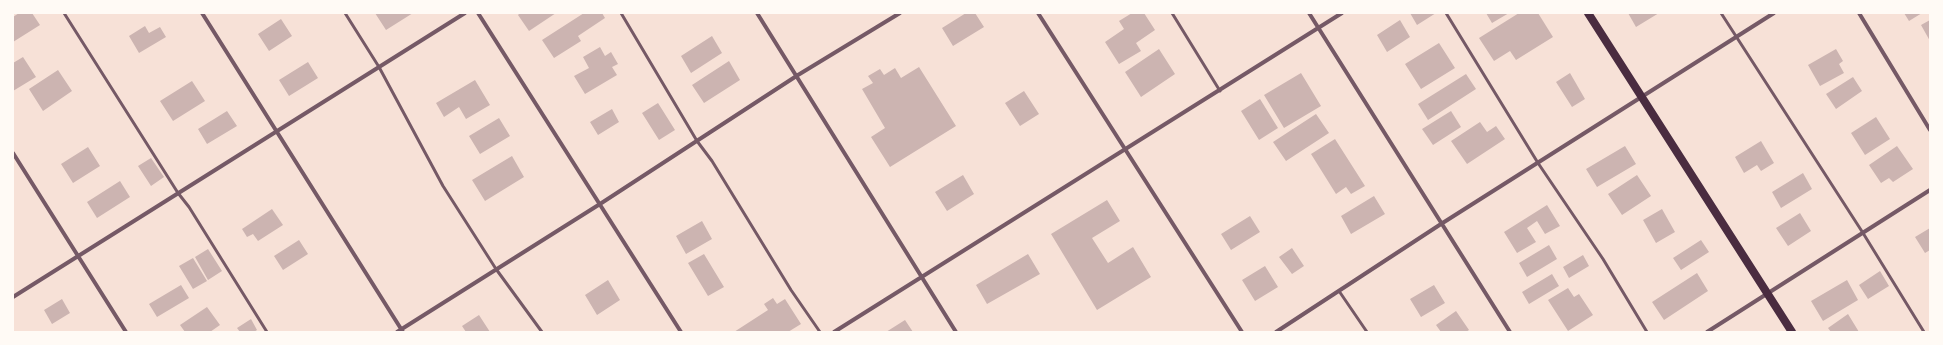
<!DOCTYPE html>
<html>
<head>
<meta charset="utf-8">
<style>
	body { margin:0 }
	#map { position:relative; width:1943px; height:345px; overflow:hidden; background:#f7e1d7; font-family:"PT Sans Narrow",sans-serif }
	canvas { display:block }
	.frame { position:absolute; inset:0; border:14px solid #fffaf5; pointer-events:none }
</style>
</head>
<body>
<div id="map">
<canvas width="1943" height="345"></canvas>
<div class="frame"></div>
</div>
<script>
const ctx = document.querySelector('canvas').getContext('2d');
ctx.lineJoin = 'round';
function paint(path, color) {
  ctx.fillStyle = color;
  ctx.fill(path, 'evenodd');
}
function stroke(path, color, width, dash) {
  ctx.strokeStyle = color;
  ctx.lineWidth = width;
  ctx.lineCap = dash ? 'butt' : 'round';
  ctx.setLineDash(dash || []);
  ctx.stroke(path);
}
paint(new Path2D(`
	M19,13H32L40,25L13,42V17Z
	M375,13H413L386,30Z
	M520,13H556L529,31L518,15Z
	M584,13H602L605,18L578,36L581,41L554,58L542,40Z
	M966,13H975L984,27L953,46L942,28Z
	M1132,13H1144L1155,30L1136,43L1141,51L1119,64L1105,42L1124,29L1119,21Z
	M1410,13H1436L1417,25Z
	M1486,13H1509L1492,23Z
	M1519,13H1538L1553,37L1516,60L1510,51L1494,61L1479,38Z
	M1628,13H1659L1636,27Z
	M1904,13H1922L1909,21Z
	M281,19L292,36L269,51L258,34Z
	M1400,20L1410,37L1387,52L1377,35Z
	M1930,20V41L1921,25Z
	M145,26L149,33L160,27L166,37L139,53L129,36Z
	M712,36L722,53L691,73L681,56Z
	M1439,43L1455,68L1421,89L1405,64Z
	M600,47L605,56L611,52L618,64L612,67L617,75L585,94L574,76L589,68L583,57Z
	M1159,49L1175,74L1141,97L1125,72Z
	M1836,49L1843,61L1839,64L1844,73L1820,86L1808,65Z
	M23,57L36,77L13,91V63Z
	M729,61L740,80L704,103L692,85Z
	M308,62L318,78L289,96L279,80Z
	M919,67L956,126L890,167L871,137L885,128L862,89L873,83L868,76L880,69L884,75L895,68L901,78Z
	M58,70L72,91L43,111L29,89Z
	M1301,73L1321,106L1284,128L1264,95Z
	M1570,73L1585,99L1572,107L1556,82Z
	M1466,74L1476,89L1428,120L1418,104Z
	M1853,77L1862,91L1836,109L1826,94Z
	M475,80L490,105L466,119L459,107L444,117L436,103Z
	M192,81L205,101L173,121L160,101Z
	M1024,91L1039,114L1020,126L1005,103Z
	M1260,99L1278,128L1259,140L1241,111Z
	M658,103L675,130L659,140L642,113Z
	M612,109L619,122L598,135L590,122Z
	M227,111L237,126L207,144L198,129Z
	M1451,111L1461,127L1433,145L1422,129Z
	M1316,114L1329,133L1286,161L1273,142Z
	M1876,117L1890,139L1865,155L1851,133Z
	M499,118L510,136L480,154L469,136Z
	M1480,122L1487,132L1496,126L1505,139L1467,164L1451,141Z
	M1335,139L1365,186L1351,194L1346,187L1336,194L1311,154Z
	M1761,141L1774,163L1761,171L1757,165L1744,173L1735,157Z
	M1625,146L1636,164L1597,187L1586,169Z
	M1897,146L1913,169L1893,182L1889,178L1881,183L1869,165Z
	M88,147L100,166L73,183L61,164Z
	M512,156L524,177L485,201L472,180Z
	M151,158L164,177L151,186L138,166Z
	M1803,173L1812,189L1781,208L1772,192Z
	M963,175L974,194L947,211L935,192Z
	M1637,175L1651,196L1622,215L1608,194Z
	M120,181L130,197L97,218L87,202Z
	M1374,196L1385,214L1351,234L1341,216Z
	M1107,200L1120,221L1092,238L1108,263L1133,247L1151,277L1097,310L1051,234Z
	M1547,205L1560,226L1545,234L1537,221L1527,228L1536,242L1517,253L1504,232Z
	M272,209L283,225L258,241L253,234L247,237L242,229Z
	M1662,209L1675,232L1656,243L1643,220Z
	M1800,213L1811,231L1788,246L1776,228Z
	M1250,216L1260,232L1231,250L1221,234Z
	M702,221L712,239L686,254L676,236Z
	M1930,228V250L1925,253L1915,237Z
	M299,240L308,254L283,270L274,256Z
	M1701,240L1709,252L1681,270L1673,258Z
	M1549,245L1557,259L1527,277L1519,263Z
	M1292,248L1304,266L1292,274L1279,257Z
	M208,249L222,271L208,280L195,257Z
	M704,254L724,287L708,296L688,263Z
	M1028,254L1040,274L987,304L976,285Z
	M1583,255L1589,266L1569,278L1563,267Z
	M193,258L207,281L193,289L179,266Z
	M1265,266L1278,287L1255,301L1242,280Z
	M1880,271L1889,286L1868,299L1859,285Z
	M1697,273L1708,291L1664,320L1652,302Z
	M1552,274L1559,286L1529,304L1522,292Z
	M608,280L620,300L597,315L585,295Z
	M1847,280L1858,300L1823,321L1811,301Z
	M181,285L189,298L157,317L149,304Z
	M1434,285L1445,303L1421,317L1410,299Z
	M1568,288L1574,297L1579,294L1593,315L1568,331L1548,300Z
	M773,298L777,304L785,299L801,324L788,332H734L768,310L764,304Z
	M62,299L70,313L52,324L44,310Z
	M207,307L220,325L210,332H185L180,325Z
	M1456,311L1469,330L1466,332H1441L1436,325Z
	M1848,314L1859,332H1831L1828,328Z
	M479,315L490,332H466L462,326Z
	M251,319L257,330L254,332H240L237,328Z
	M905,320L913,332H886Z`), '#ccb4b1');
stroke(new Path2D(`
	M64,13L178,193L189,207L267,332
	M345,13L379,67L443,186L496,269L542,332
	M621,13L697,141L712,161L791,290L820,332
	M1172,13L1220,91
	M1446,13L1538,163L1603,259L1647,332
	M1721,13L1863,233L1924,332
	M1339,291L1367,332`), '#755966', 3);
stroke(new Path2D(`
	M202,13L403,332
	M478,13L681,332
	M757,13L956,332
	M1038,13L1242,332
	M1309,13L1510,332
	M1859,13L1930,130
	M13,153L126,332
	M13,297L465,13
	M397,332L600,204L798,75L900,13
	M834,332L1342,13
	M1276,332L1441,224L1774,13
	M1707,332L1930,190`), '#755966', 4);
stroke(new Path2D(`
	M1588,13L1792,332`), '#4a2c40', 8);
</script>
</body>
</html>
